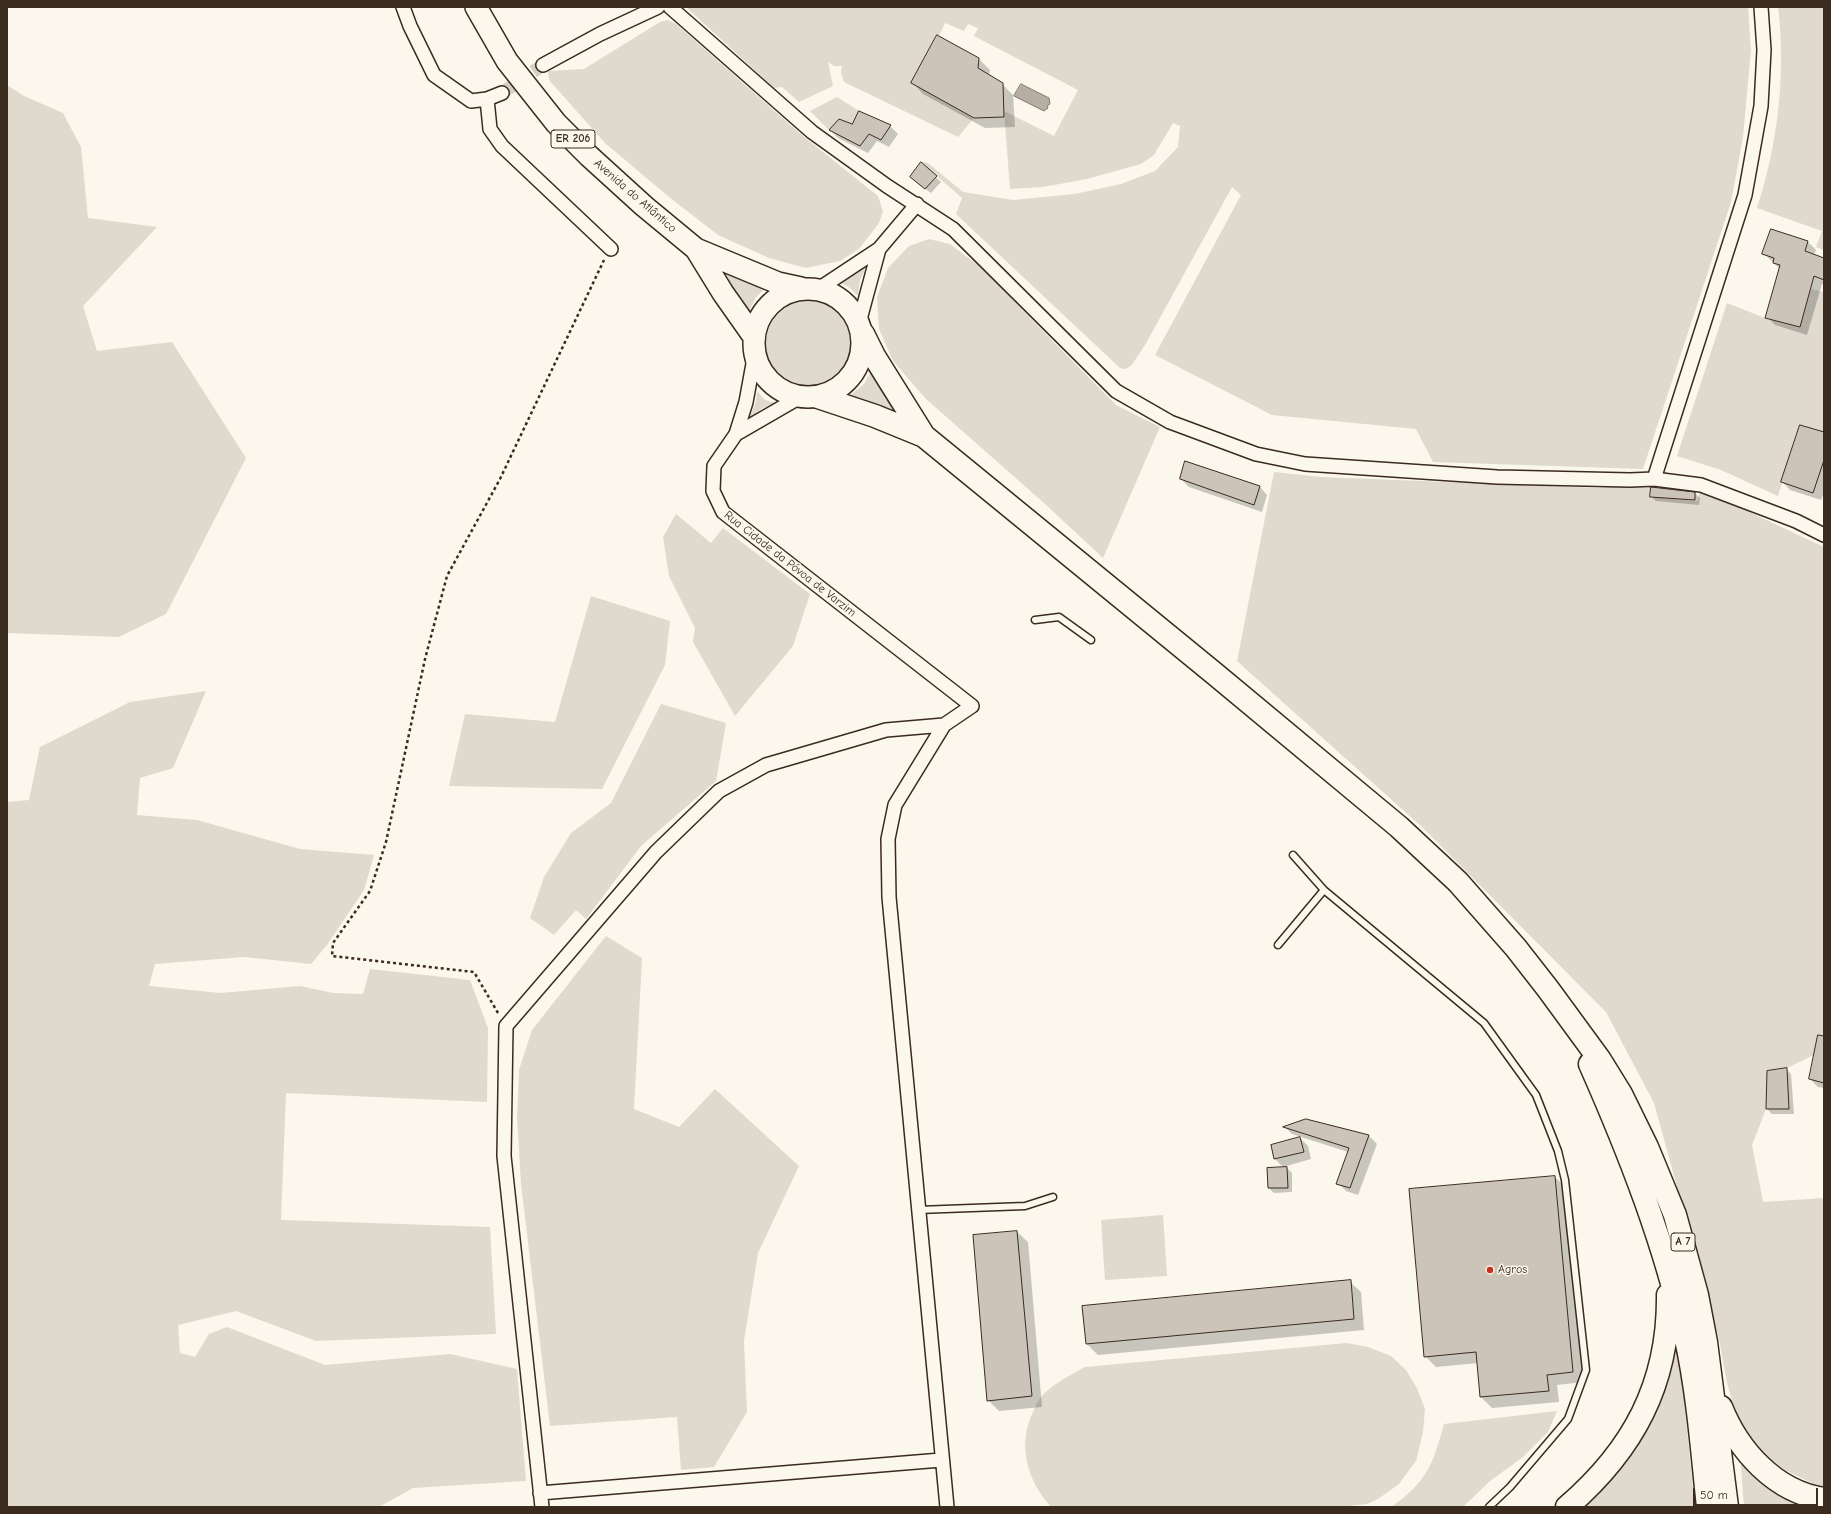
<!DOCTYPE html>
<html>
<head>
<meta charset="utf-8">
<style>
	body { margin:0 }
	#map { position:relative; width:1831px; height:1514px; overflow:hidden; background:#fbf7ec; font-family:"Comic Neue",sans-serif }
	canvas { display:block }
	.frame { position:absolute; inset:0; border:8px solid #3b2a1e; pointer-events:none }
	.scale { position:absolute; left:1693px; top:1488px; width:125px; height:18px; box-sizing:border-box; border:2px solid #3b2a1e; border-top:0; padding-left:5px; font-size:12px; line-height:14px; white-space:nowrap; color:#3b2a1e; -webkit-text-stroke:3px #fbf7ec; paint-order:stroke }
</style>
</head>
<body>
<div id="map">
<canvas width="1831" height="1514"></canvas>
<div class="frame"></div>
<div class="scale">50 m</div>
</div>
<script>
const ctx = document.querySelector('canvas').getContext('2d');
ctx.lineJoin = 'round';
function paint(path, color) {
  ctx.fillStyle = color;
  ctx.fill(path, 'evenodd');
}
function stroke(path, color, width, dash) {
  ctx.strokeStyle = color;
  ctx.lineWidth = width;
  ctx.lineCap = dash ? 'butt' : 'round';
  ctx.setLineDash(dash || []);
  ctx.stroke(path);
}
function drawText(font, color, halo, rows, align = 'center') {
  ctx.font = font + ' "Comic Neue",sans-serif';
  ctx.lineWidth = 3;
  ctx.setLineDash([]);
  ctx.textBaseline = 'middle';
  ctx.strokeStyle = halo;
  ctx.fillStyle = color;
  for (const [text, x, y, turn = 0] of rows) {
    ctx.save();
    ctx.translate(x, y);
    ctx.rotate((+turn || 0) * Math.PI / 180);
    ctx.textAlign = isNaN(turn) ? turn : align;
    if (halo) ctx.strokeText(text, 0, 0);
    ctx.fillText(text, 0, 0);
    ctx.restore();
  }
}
paint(new Path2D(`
	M686,7H1748L1751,50L1743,137L1731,202L1643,469L1433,462L1416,429L1272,415L1155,355L1241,195L1232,187L1145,345L1131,366L1125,369L1120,368L956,214L962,198L921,162L928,163L963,192L1013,200L1075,194L1121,184L1155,171L1178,147L1180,126L1173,123L1154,155L1141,164L1087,179L1043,187L1010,189L1004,111L1054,136L1078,90L974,36L978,28L968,24L964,31L945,23L939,36L936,35L912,83L974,118L958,137L844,82L841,72L842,66H834L828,62L833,86L799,102L782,87L774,88Z
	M1778,7H1824V250L1816,247L1822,231L1757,208C1778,144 1786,74 1778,7Z
	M668,20L676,24L803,136L878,196L883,211L879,223L859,249L840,261L806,268L769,258L718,235L669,197L605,143L549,80L548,71L584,69L660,22Z
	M7,85L24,96L63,113L81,147L88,218L157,227L83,306L97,351L172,342L246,458L166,614L119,637L7,633Z
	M837,97L859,111L852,124L839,119L829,130L810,111Z
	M929,239L950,244L978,265L1116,405L1160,427L1103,558L1044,503L926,399L893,361L879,329L877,297L888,268L909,246Z
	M867,265L860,280L858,296L850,288L840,282Z
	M717,268L769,285L756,297L747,315Z
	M1811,289L1824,292V433L1800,425L1778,496L1721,470L1677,456L1727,303L1765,318L1799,327Z
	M766 344a43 43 0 1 1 86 0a43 43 0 1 1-86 0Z
	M873,368L907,420L848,397L864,384Z
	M757,391L765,400L775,403L762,408L748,421L756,402Z
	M1274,472L1321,477L1598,488L1651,484L1650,497L1698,501L1700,489L1824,547V1057L1814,1055L1787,1068L1767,1071L1766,1109L1752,1145L1763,1202L1824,1198V1489L1785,1470L1756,1448L1737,1418L1727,1383L1719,1339L1654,1103L1606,1012L1423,828L1237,661Z
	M676,514L711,543L723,528L810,594L793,646L735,716L693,642L695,628L669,576L663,537Z
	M591,596L670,621L665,665L602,789L449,786L465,714L555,722Z
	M206,691L173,768L140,778L137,815L197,820L300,849L374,855L364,890L327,945L311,964L244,957L155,964L149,986L221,993L300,986L333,993L363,994L370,969L470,980L488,1028L487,1102L286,1093L281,1220L490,1227L496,1334L316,1341L236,1311L178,1325L180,1353L195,1357L209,1334L227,1327L325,1365L450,1354L517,1369L526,1481L413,1488L379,1507H7V802L29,800L40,747L130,702Z
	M661,704L726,723L716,781L641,846L586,919L576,910L554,935L530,918L544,877L571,833L611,803Z
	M606,936L642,958L634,1109L679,1127L715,1089L799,1166L758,1253L744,1341L747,1412L714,1467L681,1470L677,1417L550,1426L521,1184L517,1118L519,1070L532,1030Z
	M1163,1215L1167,1276L1105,1280L1101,1220Z
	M1676,1322L1695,1507H1580L1604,1486L1645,1430Z
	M1347,1343L1368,1347L1391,1356L1406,1370L1417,1388L1425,1409L1423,1432L1416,1461L1399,1484L1378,1499L1367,1504L1339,1507H1051C1027,1480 1017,1445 1033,1412C1035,1407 1037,1402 1040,1398C1052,1384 1069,1376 1085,1367Z
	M1557,1411L1548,1432L1523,1457L1490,1481L1463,1507H1391C1427,1482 1433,1464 1444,1424Z
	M1740,1455L1817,1507H1744Z`), '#dfd9ce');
const water = new Path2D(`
	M1021,84L1049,98L1050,104L1047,106L1048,108L1044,111L1014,96Z`);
paint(water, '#b6aea2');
stroke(water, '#85796d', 1);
paint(new Path2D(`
	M979,59L990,70L989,76L1002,84L1013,95L1015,127L985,128L923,94L913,83Z
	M853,125L890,126L898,134L889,147L877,141L868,153L838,138L830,130Z
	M922,164L941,182L931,193L916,182Z
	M1808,242L1816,250L1814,255L1824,259V284H1822L1807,335L1775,325L1767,317L1780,269L1764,254Z
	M1824,434V492L1821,500L1790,490L1782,482Z
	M1181,479L1260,487L1267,495L1262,512L1189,487Z
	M1695,493L1700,498L1699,505L1656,501L1651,496Z
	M1824,1058V1088L1818,1087L1810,1079Z
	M1786,1069L1791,1074L1794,1114H1772L1767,1109Z
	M1306,1120L1369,1136L1377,1144L1358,1195L1346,1191L1338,1183L1348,1152L1292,1134L1285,1127Z
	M1300,1138L1308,1146L1311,1159L1283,1167L1275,1159Z
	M1287,1168L1292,1173V1192L1274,1193L1269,1188Z
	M1555,1177L1566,1188L1583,1382L1557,1385L1559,1402L1492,1408L1481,1397L1478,1363L1436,1367L1425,1356Z
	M1017,1232L1028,1242L1042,1407L999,1411L988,1400Z
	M1350,1282L1361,1292L1364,1330L1098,1355L1087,1344Z`), '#0003');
const building = new Path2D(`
	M937,35L979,58L978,68L1003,83L1004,117L974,118L911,83Z
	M859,111L891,125L881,140L869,134L860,146L829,130L839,119L852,124Z
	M921,162L937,176L925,189L910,177Z
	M1771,229L1808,241L1805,251L1824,258V280L1814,276L1800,327L1765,318L1780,265L1773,263L1774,258L1762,254Z
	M1800,425L1824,432V460L1813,493L1781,482Z
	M1185,461L1260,486L1254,505L1180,479Z
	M1651,487L1695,492V500L1650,497Z
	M1818,1035L1824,1036V1083L1809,1079Z
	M1787,1068L1789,1109H1766L1767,1071Z
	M1306,1119L1369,1135L1350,1188L1336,1184L1349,1148L1283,1127Z
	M1300,1137L1304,1152L1274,1159L1271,1145Z
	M1287,1167L1288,1188H1268L1267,1168Z
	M1555,1176L1573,1372L1547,1375L1549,1391L1480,1397L1476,1352L1424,1357L1409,1189Z
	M1017,1231L1032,1396L987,1401L973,1235Z
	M1351,1280L1354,1319L1086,1344L1082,1306Z`);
paint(building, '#ccc4b9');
stroke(building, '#3b2a1e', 1);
stroke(new Path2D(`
	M502,93L543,65`), '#d5cec3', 13, [13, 6]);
const lane = new Path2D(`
	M1035,620L1059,617L1091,640
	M1293,855L1324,890L1484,1023L1536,1095L1558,1151L1565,1180L1586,1370L1568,1419L1510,1487L1489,1507
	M1278,945L1324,890
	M918,1210L1025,1206L1053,1197`);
const street = new Path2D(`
	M403,7L410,26L434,75L471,101L487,99L502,93
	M670,7L812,132L887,186L953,229L1116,391L1170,422L1256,454L1305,464L1497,477L1630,480L1654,479L1701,485L1796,521L1824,535
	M543,65L600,34L658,7
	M487,99L490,129L502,146L611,249
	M817,290L879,249L917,204
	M859,323L879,249
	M755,353L746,402L736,434L714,466L713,491L723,512L972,706L944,725L895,805L888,839L889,897L947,1507
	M736,434L800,397
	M1654,479L1745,195L1761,106L1764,50L1761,7
	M540,1493L941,1460
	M542,1507L504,1156L506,1026L656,852L719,791L766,765L886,730L944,725`);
const primary = new Path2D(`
	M476,7L507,61L556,123L589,156L644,206L696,249L778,283L801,288
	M696,249L723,293L754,337
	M754 343a54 54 0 1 1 108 0a54 54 0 1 1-108 0Z`);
const highway = new Path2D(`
	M863,334L874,356L924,436
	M818,397L875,416L924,436L1215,674L1399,827L1458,882L1516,948L1548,989L1600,1060L1621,1094L1647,1147L1675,1215L1697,1295L1706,1342L1727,1507
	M1590,1064C1629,1152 1665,1244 1686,1339C1698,1394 1702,1451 1708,1507
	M1721,1407C1738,1450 1775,1492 1824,1499
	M1567,1507C1633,1450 1669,1384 1668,1295`);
stroke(lane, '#3b2a1e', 9);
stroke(street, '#3b2a1e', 16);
stroke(primary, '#3b2a1e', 24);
stroke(highway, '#3b2a1e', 25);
stroke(new Path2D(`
	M498,1013L474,972L332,956L333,943L370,891L386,842L425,659L447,576L500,479L604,260`), '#3b2a1e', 2.5, [3, 3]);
stroke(lane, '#fbf7ec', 6);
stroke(street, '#fbf7ec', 13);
stroke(primary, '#fbf7ec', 21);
stroke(highway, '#fbf7ec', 22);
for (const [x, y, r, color] of [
	[1490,1270,4,"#c8321e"]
]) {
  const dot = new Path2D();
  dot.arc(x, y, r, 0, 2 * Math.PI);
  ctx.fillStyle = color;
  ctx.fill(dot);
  stroke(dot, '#fbf7ec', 1.5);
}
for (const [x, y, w] of [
	[573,139,44],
	[1683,1242,24]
]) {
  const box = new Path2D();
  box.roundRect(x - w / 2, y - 9, w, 18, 3);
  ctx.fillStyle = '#fbf7ec';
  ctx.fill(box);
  stroke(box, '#3b2a1e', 1);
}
drawText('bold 11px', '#3b2a1e', null, [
	["ER 206",573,139],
	["A 7",1683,1242]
]);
drawText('12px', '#3b2a1e', '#fbf7ec', [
	["Avenida do Atlântico",635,196,41],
	["Rua Cidade da Póvoa de Varzim",790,564,38]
]);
drawText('12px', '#3b2a1e', '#fbf7ec', [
	["Agros",1498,1270]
], 'left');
</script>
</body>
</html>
